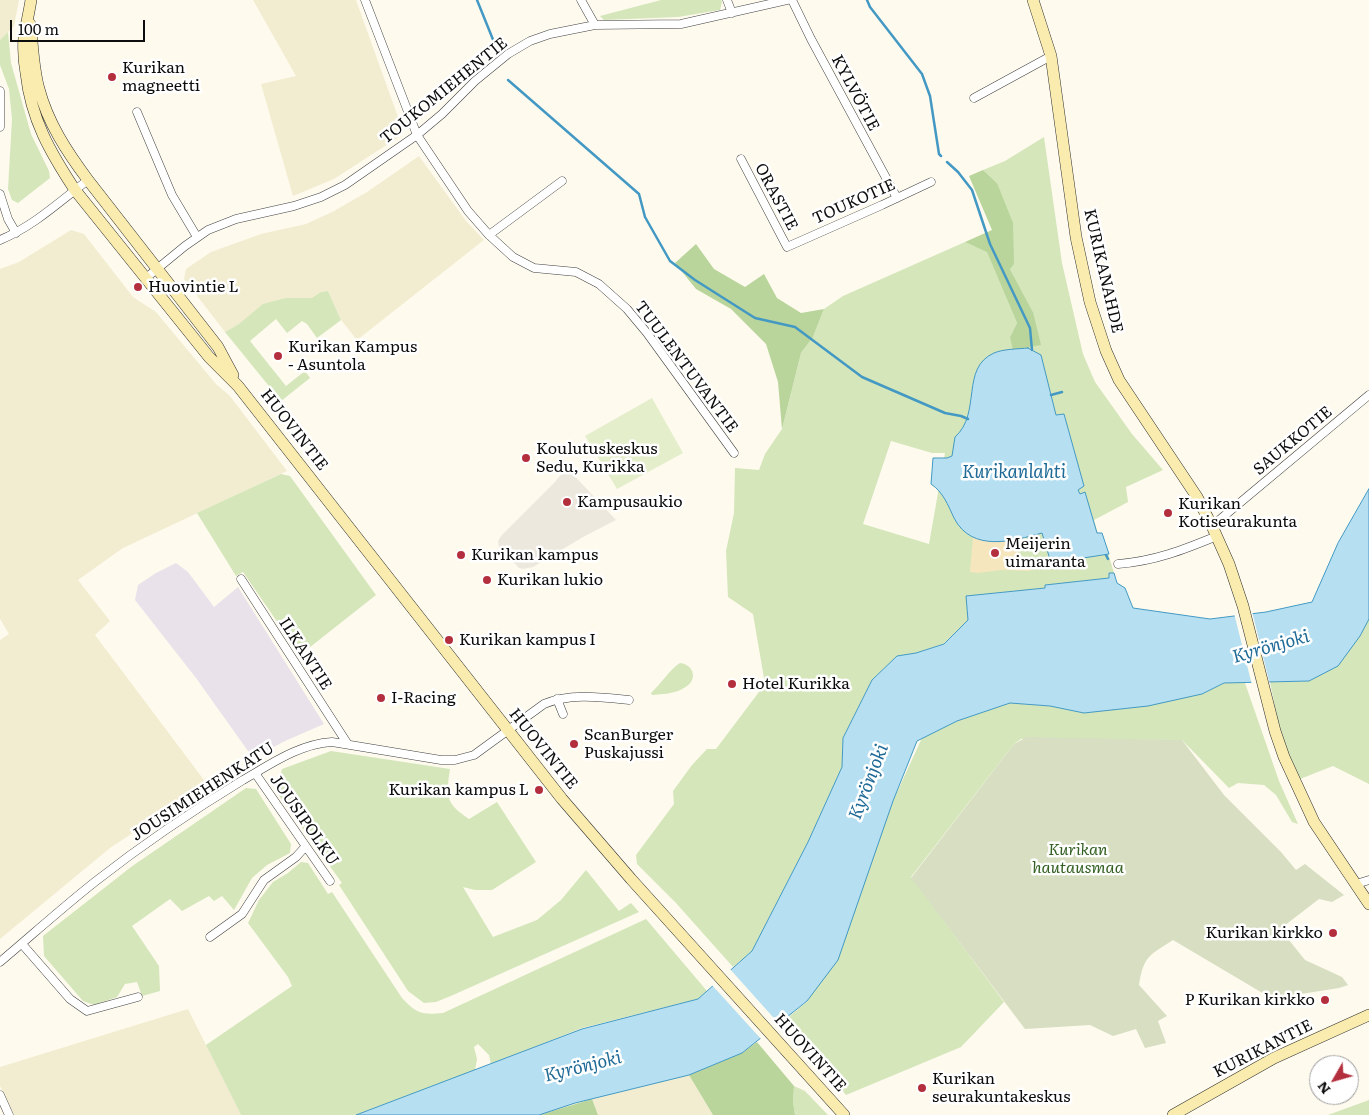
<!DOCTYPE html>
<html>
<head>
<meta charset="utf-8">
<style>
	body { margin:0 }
	#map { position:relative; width:1369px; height:1115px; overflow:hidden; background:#fefaee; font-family:Literata,serif }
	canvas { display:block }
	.north { position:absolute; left:1309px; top:1055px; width:50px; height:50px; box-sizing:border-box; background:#fff; border:1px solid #9e9e9e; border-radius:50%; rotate:232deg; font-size:14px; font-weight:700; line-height:20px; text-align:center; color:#0d0d0d }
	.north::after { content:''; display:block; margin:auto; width:18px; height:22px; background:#b32f3e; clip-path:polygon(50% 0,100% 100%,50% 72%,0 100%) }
	.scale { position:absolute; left:10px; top:20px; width:135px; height:22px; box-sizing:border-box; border:2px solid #0d0d0d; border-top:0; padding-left:6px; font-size:15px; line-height:18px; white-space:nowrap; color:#0d0d0d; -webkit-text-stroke:4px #fff; paint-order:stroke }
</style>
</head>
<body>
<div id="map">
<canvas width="1369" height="1115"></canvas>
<div class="north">N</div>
<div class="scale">100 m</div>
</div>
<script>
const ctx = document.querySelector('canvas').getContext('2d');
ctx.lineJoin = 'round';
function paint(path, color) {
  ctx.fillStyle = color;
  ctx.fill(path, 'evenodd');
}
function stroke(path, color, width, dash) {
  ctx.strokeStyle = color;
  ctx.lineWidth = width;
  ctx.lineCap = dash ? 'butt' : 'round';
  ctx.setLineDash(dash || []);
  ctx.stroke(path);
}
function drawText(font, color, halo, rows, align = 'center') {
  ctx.font = font + ' Literata,serif';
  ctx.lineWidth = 5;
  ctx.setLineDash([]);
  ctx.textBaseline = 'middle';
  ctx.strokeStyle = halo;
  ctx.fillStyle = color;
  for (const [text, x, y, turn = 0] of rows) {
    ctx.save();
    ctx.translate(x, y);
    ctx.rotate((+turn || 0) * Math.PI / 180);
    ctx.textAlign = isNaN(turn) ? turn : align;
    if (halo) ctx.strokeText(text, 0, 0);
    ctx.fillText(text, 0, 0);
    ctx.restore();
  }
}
paint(new Path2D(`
	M176,563L188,572L214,607L238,587L324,724L285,741L253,758L196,678L135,600L138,585L156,573Z`), '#e9e2eb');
paint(new Path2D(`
	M0,0H19L14,26L0,40Z
	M253,0H356L397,114L401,127L399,137L334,179L293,196L261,84L296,76Z
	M419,156L466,221L484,240L357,340L341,320L328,291L321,292L313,298H286L225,332L184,279L186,269L211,252L261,234L306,224L334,211L367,192Z
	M71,230L84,234L133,297L156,312L216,384L230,396L287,471L123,548L78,580L110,621L95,635L207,784L110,848L0,939V640L9,634L0,619V269L19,262Z
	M188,1009L241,1115H14L0,1086V1067Z
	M689,1075L713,1115H598L592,1099Z`), '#f2edd0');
paint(new Path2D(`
	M661,0H721L722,2L720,10L678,17L604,20L600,16Z
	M8,32L11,63L31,134L49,171L50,178L18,203L12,200L8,189L12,119L9,89L0,65V40Z
	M1044,137L1062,263L1083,354L1095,382L1132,434L1163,470L1126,487L1128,502L1094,520L1098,534L1102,533L1114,573H1109V578L1045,585V588L967,596L968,620L943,644L916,653L897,656L872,680L843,738L842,767L808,842L752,951L733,967L676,903L637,864L636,855L674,804L673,791L692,765L707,749H716L765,684L753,614L728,597L726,551L734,513L735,468L759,470L765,454L782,429L801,353L813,337L824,309L843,296L965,242L987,251L1017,323L1010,337L1033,312L1010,269L997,183L983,170L1005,161ZM891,441L932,453H945L929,544L863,524Z
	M328,291L341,320L317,338L307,324L302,321L287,333L276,319L250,341L286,386L305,371L310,378L281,401L225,332L239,324L263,304L286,298H312L321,292Z
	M281,474L290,476L376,595L300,655L243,572L236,576L197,513Z
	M1369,619V784L1333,766L1300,779L1288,754L1277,717L1270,682L1309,681L1360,636Z
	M680,663C695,665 698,681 684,688C674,694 663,694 652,695L651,693C660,685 671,668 680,663Z
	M1224,683H1245L1279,781L1298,824L1292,822L1276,795L1264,785L1238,783L1229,788L1182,740L1021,739L1014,744L911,877L1004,1002L961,1047L846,1095L786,1019L808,1001L893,801L922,738L956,721L1010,703L1050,706L1084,713L1202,694Z
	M331,751L450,769C446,796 445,803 469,819L497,802L536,862L492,890H475L463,887L493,937L537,920L561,900L586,870L619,911L631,903L639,912L453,995L436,1002L424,1003L408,991L339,885L342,883L275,790L279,782L282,769Z
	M246,788L256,789L291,844L290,853L267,865L252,878L234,910L222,896L214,901L209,896L182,911L170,899L132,926L159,966L160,991L142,996L137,982L125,984L117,997L94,1005L83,1001L44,956L43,936L131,867Z
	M301,862L308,863L328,894L332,892L402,998C417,1014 422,1015 443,1013L646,919L707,991L698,999L582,1028L491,1064L489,1055L478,1044L474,1047L477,1059L475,1070L355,1115H241L206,1045L292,986L288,977L248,923L259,900L273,882L288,873Z
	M794,1086L805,1091L828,1115H795L793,1102Z
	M1369,1100V1115H1328Z`), '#d4e6ba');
paint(new Path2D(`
	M983,170L997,183L1013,223L1014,264L1010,269L1033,312L1041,345L1013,350L1010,337L1017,323L987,252L965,242L992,230L969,176Z
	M696,244L714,269L745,287L764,274L777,298L801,313L824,309L813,337L801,353L782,429L778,382L766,344L731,309L696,289L675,263Z
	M757,1042L794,1086L793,1102L795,1115H713L689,1075L742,1053Z
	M592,1099L598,1115H539Z`), '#b9d59b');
paint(new Path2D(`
	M973,537L995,542L1013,540L1019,556L1024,557V563L1031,571L1001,570L978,573L970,572Z`), '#f6e6be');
paint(new Path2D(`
	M1027,737L1182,740L1224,795L1281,852L1296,870L1305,864L1344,895L1332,902L1319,899L1280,929L1305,960L1342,977L1348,985L1339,988L1301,994L1276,1001L1173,940C1149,956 1144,955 1139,985L1167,1016L1158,1021L1166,1043L1145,1048L1136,1029L1113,1036L1090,1025L1025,1029L911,878L1014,744Z`), '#d7dec1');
paint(new Path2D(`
	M652,398L683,453L617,489L585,436Z`), '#e4eecb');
paint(new Path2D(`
	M567,468L616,520L583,537L533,567L523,569L519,568L499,547L498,541L501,536L553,484Z`), '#ede8de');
const water = new Path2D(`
	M1028,348L1041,355L1056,415L1064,414L1084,486L1078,490L1080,494L1085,492L1097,533H1102L1109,554L1051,563L1042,533C1013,541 972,553 954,518C948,505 943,492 931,484L933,458H947L952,456L955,437C982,413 960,368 994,353C1003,349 1018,349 1028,348Z
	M1369,489V619L1360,636L1338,666L1309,681L1224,683L1202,694L1148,706L1084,713L1050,706L1010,703L957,721L917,741L893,801L838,960L807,1001L742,1053L689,1075L575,1103L539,1115H356L582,1029L698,999L752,951L808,842L842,767L843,738L872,680L897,656L916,653L944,644L968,620L966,596L1045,588V585L1109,578V573H1114L1117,583L1125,588L1133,608L1210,619L1266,612L1312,602L1338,543Z`);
paint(water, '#b6e0f2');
stroke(water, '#4399c3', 1);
paint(new Path2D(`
	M1252,611L1270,685H1252L1234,613Z
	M729,968L781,1026L762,1040L711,984Z`), '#fefaee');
stroke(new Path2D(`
	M477,0L496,47
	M867,0L870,7L922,74L930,96L939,154L941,156
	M508,80L639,194L645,217L670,261L695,280L755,318L795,327L862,377L945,413L961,416L968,419
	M947,162L958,172L972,190L990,244L1030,328L1032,350
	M1051,395L1062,392
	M1106,555L1108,559`), '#4399c3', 2.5);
const minor = new Path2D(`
	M365,0L417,135L468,211L489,235L513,257L534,268L576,272L599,284L627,309L647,333L734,453
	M581,0L595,25
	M727,0L732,13
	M792,0L811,39L897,198
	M0,91V127
	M974,98L1051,56
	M137,112L172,195L197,237
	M741,159L787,247L882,205L931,182
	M0,194L8,219L16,233
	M489,235L562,181
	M0,240C34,226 59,202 88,180
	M146,278L185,246L208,230L236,219L294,206L321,197L345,185L417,135L442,114L475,81L508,54L530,41L550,34L595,25L681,24L787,0
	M1212,526L1369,395
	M1118,564C1155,561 1183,550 1217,536
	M241,579L347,743
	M557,699L563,714
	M255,773L330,881
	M1356,884L1369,880
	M210,937L242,914L264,880L296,857L305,847
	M22,944L70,999L87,1011L138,997
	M0,962C32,935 63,907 96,881C142,845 192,811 243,780C271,764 299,744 332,742L441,760H455L474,755L544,704C570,693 600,697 629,700
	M0,1095L9,1115`);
const secondary = new Path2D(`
	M31,0C29,13 26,25 24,38C23,50 24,62 26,73C31,119 50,152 75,190L209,357L238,386L562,799L631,879L844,1115
	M1033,0L1051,56L1076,237L1090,302L1106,351L1119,380L1197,497L1212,526L1229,564L1243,606L1275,731L1284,757L1314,822L1369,904
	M30,24C33,45 33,68 39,89C48,123 67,152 88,180L218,347L233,375
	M1173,1115L1274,1058L1369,1015`);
stroke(minor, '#404040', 9);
stroke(secondary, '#2f2f2f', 12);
stroke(minor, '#fff', 8);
stroke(secondary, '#f9ecae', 11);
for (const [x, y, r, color] of [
	[112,77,5,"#b32f3e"],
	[138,287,5,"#b32f3e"],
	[278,356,5,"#b32f3e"],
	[526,458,5,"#b32f3e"],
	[567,502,5,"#b32f3e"],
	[1168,513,5,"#b32f3e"],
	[995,553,5,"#b32f3e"],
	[461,555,5,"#b32f3e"],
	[487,580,5,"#b32f3e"],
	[449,640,5,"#b32f3e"],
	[732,684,5,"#b32f3e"],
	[381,698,5,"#b32f3e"],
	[574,744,5,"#b32f3e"],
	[539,790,5,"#b32f3e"],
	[1333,933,5,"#b32f3e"],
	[1325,1000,5,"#b32f3e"],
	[922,1088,5,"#b32f3e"]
]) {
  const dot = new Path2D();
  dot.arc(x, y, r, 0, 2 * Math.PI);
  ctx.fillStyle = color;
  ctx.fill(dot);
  stroke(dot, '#fff', 2);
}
drawText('16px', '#0d0d0d', '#fff', [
	["Kurikan",122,68],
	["magneetti",122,86],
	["Huovintie L",148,287],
	["Kurikan Kampus",288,347],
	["- Asuntola",288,365],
	["Koulutuskeskus",536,449],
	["Sedu, Kurikka",536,467],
	["Kampusaukio",577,502],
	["Kurikan",1178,504],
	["Kotiseurakunta",1178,522],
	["Meijerin",1005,544],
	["uimaranta",1005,562],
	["Kurikan kampus",471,555],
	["Kurikan lukio",497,580],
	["Kurikan kampus I",459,640],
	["Hotel Kurikka",742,684],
	["I-Racing",391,698],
	["ScanBurger",584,735],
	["Puskajussi",584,753],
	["Kurikan kampus L",529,790,"right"],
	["Kurikan kirkko",1323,933,"right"],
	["P Kurikan kirkko",1315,1000,"right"],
	["Kurikan",932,1079],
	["seurakuntakeskus",932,1097]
], 'left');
drawText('16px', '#0d0d0d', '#fff', [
	["TOUKOMIEHENTIE",444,91,-39],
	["KYLVÖTIE",855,93,62],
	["ORASTIE",776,197,62],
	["TOUKOTIE",854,202,-24],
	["KURIKANAHDE",1103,271,77],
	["TUULENTUVANTIE",686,367,53],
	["HUOVINTIE",294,430,52],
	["SAUKKOTIE",1293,441,-40],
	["ILKANTIE",305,654,57],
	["HUOVINTIE",543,749,51],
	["JOUSIMIEHENKATU",203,792,-33],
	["JOUSIPOLKU",304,820,55],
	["KURIKANTIE",1263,1049,-27],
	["HUOVINTIE",810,1053,48]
]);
drawText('italic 16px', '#336022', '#fff', [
	["Kurikan",1078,850],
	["hautausmaa",1078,868]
]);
drawText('italic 18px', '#1f6a96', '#fff', [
	["Kurikanlahti",1014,473],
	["Kyrönjoki",1271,647,-16],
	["Kyrönjoki",869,782,-69],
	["Kyrönjoki",583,1067,-14]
]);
</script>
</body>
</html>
